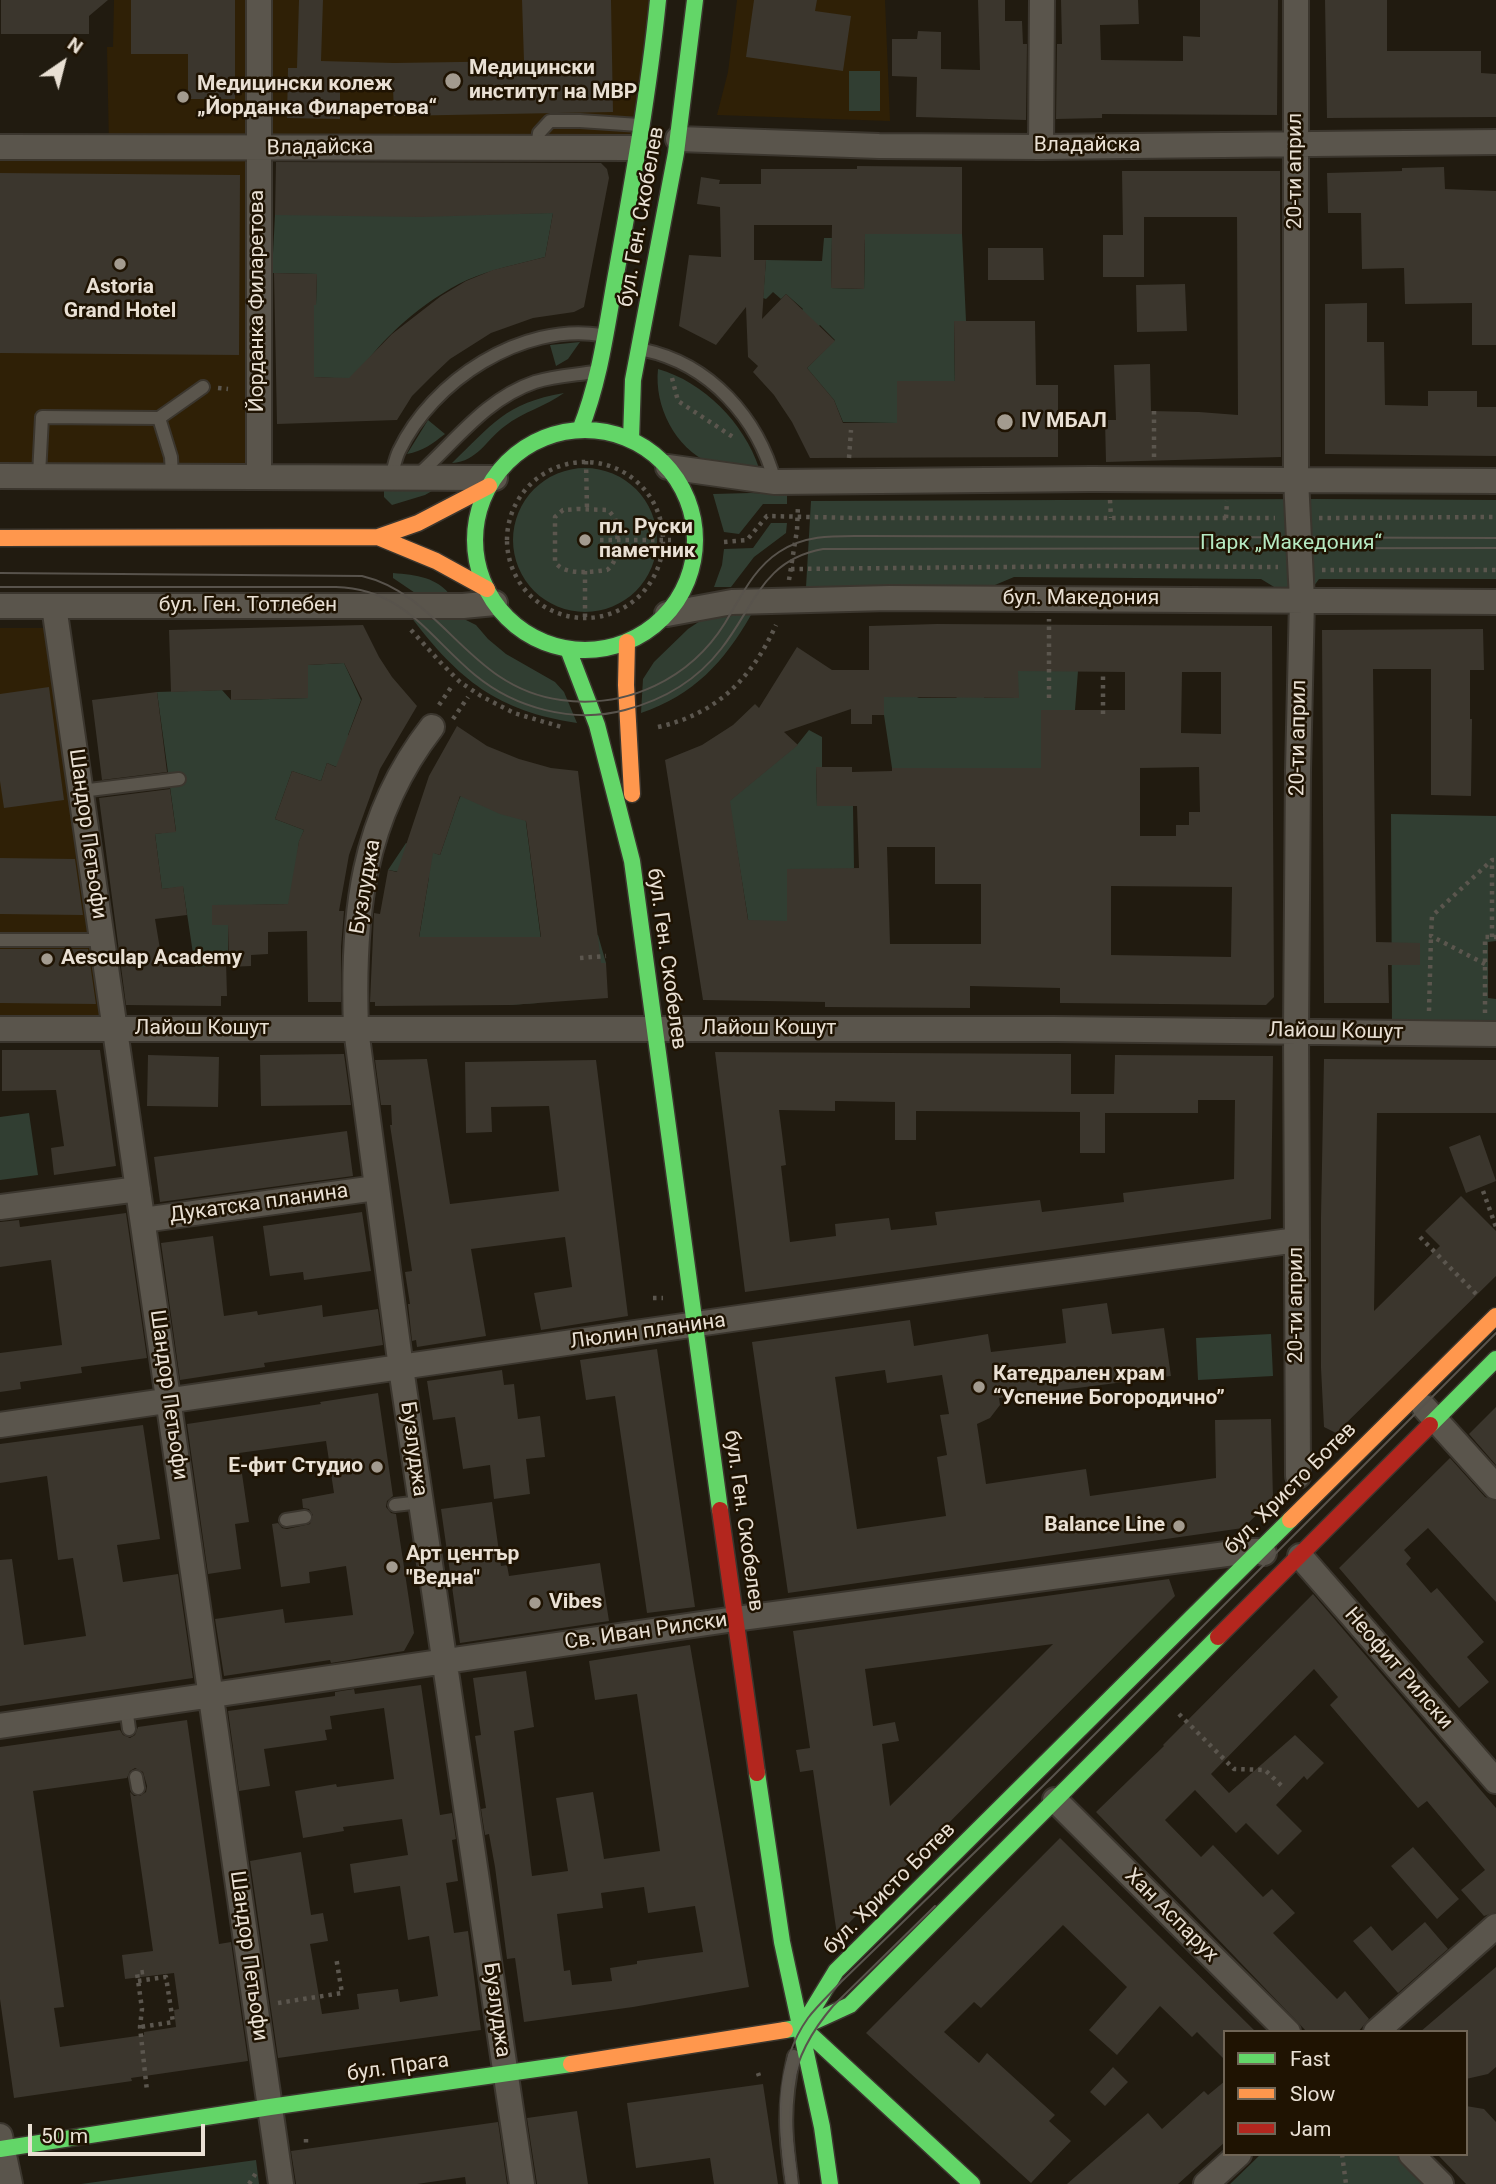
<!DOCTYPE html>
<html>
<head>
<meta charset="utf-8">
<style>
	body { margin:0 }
	#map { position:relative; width:1496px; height:2184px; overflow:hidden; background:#211b10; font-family:Roboto,sans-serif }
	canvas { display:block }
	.legend { position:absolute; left:1223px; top:2030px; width:245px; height:126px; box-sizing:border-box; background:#1f1302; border:2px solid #706556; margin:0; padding:9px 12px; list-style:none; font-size:21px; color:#e9e0d4 }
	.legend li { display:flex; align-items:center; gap:14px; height:35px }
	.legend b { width:35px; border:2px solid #706556 }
	.north { position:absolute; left:28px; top:28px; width:70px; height:70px; -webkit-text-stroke:5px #1f1302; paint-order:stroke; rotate:35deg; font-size:19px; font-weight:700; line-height:28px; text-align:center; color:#e9e0d4 }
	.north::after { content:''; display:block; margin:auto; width:24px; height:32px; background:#e9e0d4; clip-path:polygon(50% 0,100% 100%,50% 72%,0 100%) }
	.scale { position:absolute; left:28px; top:2124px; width:177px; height:32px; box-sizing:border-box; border:4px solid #e9e0d4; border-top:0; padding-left:9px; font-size:21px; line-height:24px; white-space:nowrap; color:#e9e0d4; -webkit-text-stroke:5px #1f1302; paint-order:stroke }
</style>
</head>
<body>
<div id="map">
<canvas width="1496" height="2184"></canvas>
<ul class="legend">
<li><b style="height:9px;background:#63d668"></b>Fast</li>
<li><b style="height:9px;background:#ff974d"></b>Slow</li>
<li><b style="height:9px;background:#b3261e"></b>Jam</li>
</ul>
<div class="north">N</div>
<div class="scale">50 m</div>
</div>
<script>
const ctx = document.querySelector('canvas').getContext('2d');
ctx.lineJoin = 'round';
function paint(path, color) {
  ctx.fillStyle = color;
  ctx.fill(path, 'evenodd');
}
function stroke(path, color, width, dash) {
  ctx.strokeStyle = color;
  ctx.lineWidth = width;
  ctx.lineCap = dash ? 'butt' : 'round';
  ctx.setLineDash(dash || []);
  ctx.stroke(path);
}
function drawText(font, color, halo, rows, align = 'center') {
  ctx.font = font + ' Roboto,sans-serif';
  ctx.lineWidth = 5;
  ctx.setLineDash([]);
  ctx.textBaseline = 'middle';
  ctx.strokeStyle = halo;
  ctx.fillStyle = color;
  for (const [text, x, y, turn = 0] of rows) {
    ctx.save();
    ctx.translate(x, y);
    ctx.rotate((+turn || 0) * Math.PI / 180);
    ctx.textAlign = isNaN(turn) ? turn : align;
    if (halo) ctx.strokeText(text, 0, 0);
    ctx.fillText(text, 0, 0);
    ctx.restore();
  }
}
paint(new Path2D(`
	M114,0H658L639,147H257L258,471H0V147H109L107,47H113Z
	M737,0H885L890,121L717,115L728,72Z
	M0,628H52L120,1026L0,1025Z`), '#2f2006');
paint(new Path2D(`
	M849,71H880V111H849Z
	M553,213L545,257C519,264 492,269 467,280C423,301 381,338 354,379L314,377V318L296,316V303L316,304L317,274L272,273L275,215Z
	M856,233L962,234L966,321L954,322L955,390L937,403V381H898L897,423L843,422L834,400L807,368L835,340L820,325L806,338L775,339L803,309L786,294L781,299L773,292L766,299L763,298L766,260L822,261L824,238H832L831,288L864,289L865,240Z
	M580,342L568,359L556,366L550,345Z
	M658,369C704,382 744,423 759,468C744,467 724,469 710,463C675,448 654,406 658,369Z
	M564,393C546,406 523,412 505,426C485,441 478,461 452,463C492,425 505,403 564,393Z
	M428,420L445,434C432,444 423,451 407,454Z
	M513 540a72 72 0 1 1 144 0a72 72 0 1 1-144 0Z
	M384,487H439L425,495L392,505L384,497Z
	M750,493L787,494V504H763L739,534L724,532L713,494Z
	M1317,499L1496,500V579H1319L1311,590H1279L1261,579L1014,577L995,585L806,587L811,501Z
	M771,523H787L786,533L754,557L731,587H714L722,565L724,549L753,548Z
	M393,573C417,575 437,577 452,597H421L393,578Z
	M720,614L751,615C724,662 694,695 641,713L643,679L654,662L688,629L700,621Z
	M411,617L462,618L476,625L488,639L506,654L555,682L564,692L577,723C497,711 459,680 411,617Z
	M344,663L361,700L348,735L353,739L339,768L327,763L321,781L292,771L275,819L304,830L299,842L291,904L212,906V925H228V955L220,961H205V967H195L183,887L162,889L155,834L176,831L157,692L222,690L231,700L308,698V665Z
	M984,671V698H1018V671H1078L1075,710H1041L1042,768H892L884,715V681L919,698H956Z
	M809,730L822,737V767L816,768L817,806H853L854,868L788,921L755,962L729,801L797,745Z
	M465,786L525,815L542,948L577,938L598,935L606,963L538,1003L510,1005L509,937L416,956L429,877L388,870L406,843L440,855L458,802Z
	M1391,814L1496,816V941L1488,942V998L1496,999V1029L1392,1028Z
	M29,1113L38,1175L0,1180V1117Z
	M1271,1334L1273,1376L1198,1380L1196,1338Z
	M1261,2154H1400L1428,2184H1230Z
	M256,2160L259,2184H81Z`), '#313e32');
paint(new Path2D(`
	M1,0H108L89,16V34H1Z
	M131,0H235V99H188V54H131Z
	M299,0H323L321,61L394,63L524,61L522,0H611L613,112L394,116L393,87L340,86V119L287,118L288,68H297Z
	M754,0H817L815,11L851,16L843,71L746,57Z
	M978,0H1005V21H1022L1023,44H1027L1026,120L916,117L917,77L892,76V39H917L918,31L941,32V69L980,70Z
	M1061,0H1138L1139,24L1100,25L1101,60L1183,61V36L1200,37V0H1278L1277,115L1102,114V118L1056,119L1057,44H1062Z
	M1325,0H1387V51H1481V73L1496,74V117L1327,118Z
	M276,162L601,163L607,169L609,178L584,307L574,312L533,318L491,333L450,359L431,377L412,396L397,420L277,424L274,273L317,274L316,305H314V377L349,378L392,334L441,296L466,281L493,270L545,257L553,213L421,217L275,215Z
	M857,166L962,167V234H865L864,289L831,288L832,225H754V260H766L762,319L786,294L835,341L807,368L834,400L843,423H897V381H955L954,321H1035L1036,385H1058V457L810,458L792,422L774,395L753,372L758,366L748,357L746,307L716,345L679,326L689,255L721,257L720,207L697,204L701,177L720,180L719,184H761V169H857Z
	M1444,167L1445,189L1496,191V345H1472V303L1405,304L1404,268L1362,269L1361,213H1328L1327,173L1402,171V168Z
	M1122,171H1280L1281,457L1106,462L1105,420H1116L1114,365L1150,364L1151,411L1199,412L1238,415L1237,217H1144V277H1103V235H1123Z
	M0,173L240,175L239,355L0,353Z
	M988,248H1043L1044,280H988Z
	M1185,284L1187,331L1137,332L1136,285Z
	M1367,303V342H1384L1385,405L1428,406V391H1477V407H1496V456L1325,454V304Z
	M937,624L1272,626L1274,997L1266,1005L1060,1003V988L970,986V1008L825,1007V1002L703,1000L665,760L702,745L733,725L755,704L759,708L797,647L832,670H869V626ZM1018,671L1125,672V710H1041V768H892V771L852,772V767H816L817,806H857L859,868L787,869V921L748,920L730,801L798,745L784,732L851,709V724H872V715H884V697L1019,698ZM1182,672H1221V734L1181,733ZM1199,767L1200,812H1189V825H1176V836H1140V768ZM887,847H935V884H981V944H890ZM1111,886L1232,887L1231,957L1111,955Z
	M363,625L379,657L392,677L417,706L380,769L349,855L339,911H344L341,947V1002H308L307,931L268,932V954L251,955V966L229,967L228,925H212V905L288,904L299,841L304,830L275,819L292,771L321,781L327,763L336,767L362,699L344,663L308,665V698L231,700V690L171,692L169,630Z
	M1483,629L1484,670H1470V719H1472L1471,796L1431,795V669H1373L1376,942L1420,943V965H1388L1389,1003H1324L1322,630Z
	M49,687L64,800L4,808L0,781V694Z
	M157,692L167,772L102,780L92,700Z
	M457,726L487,746L519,759L551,768L578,771L601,963H606L608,998L510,1005L375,1006V1002H370L374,913L380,914L388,870L397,872L429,776ZM460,796L500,814L526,821L541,937H419L433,853L440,855Z
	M170,789L176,832L155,834L162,889L183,886L187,915L155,919L163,967H205V961H226L227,996H221V1006L126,1005L99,798Z
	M0,858L75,859L83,915L0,914Z
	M0,949H88L96,1004L0,1003Z
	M2,1050H100L116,1166L54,1175L51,1148L64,1146L56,1090L2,1091Z
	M715,1052L1071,1054V1094H1114L1115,1055L1273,1056L1271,1219L745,1292ZM1198,1100H1235L1234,1179L1123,1193L1124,1202L1042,1212L1040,1200L935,1212L937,1225L891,1230L889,1218L835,1224L836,1236L790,1242L781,1166L786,1165L779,1110L835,1111V1101L895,1102V1140H916V1111L1080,1112V1153H1105V1113H1198Z
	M344,1054L351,1105L261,1106L260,1055Z
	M148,1055L219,1057L218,1107L147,1106Z
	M427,1059L450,1204L559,1191L549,1106L491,1107L492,1132L466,1133L465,1062L596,1060L628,1316L541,1330L534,1293L572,1287L565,1237L471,1249L486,1336L417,1347L416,1340L412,1341L408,1304H410L405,1272L412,1271L390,1125H392L391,1105H381L375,1060Z
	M1324,1059L1496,1060V1113H1377L1374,1311L1440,1246L1425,1231L1461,1196L1496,1231V1276L1336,1433L1324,1427L1321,1368V1217Z
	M347,1131L353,1176L160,1202L154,1157Z
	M1480,1135L1496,1181L1466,1193L1449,1147Z
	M362,1212L371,1271L304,1280L303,1272L270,1276L263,1226Z
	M126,1213L147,1358L81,1367L82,1373L20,1382L21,1389L0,1392V1353L62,1345L51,1260L0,1267V1222L19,1220L20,1227Z
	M213,1236L224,1316L257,1311L258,1315L322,1305L323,1317L378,1309L383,1345L264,1363L265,1367L180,1380L161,1243Z
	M1107,1303L1112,1334L1164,1328L1171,1376L999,1398L1000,1405L990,1418L977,1424L986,1484L1086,1469L1090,1496L1216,1478L1215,1420L1271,1419L1273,1499L1243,1528L788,1593L752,1342L910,1320L914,1346L988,1334L991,1352L1066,1343L1062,1309ZM885,1370L887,1383L942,1375L949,1414L940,1415L947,1455L937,1457L946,1516L857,1529L835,1377Z
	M657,1349L695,1607L647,1613L615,1396L586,1400L580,1360Z
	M502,1370L504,1385L514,1384L518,1419L540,1416L545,1457L526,1459L530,1494L494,1499L490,1465L463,1469L455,1417L433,1420L427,1381Z
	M378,1393L393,1496L387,1501L386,1507L391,1513L396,1514L414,1633L404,1651L331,1663L330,1660L224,1676L215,1619L283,1609L285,1623L353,1615L346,1566L309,1572L310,1583L281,1587L272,1524L278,1523L282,1528L287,1529L310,1524L313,1515L309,1509L303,1508L302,1499L334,1493L326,1441L239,1453L249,1522L235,1524L241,1569L208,1574L187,1424L321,1404L320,1402Z
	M1496,1407V1465L1469,1434Z
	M143,1425L160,1539L117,1545L123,1582L178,1574L193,1678L0,1706V1560L12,1559L24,1645L86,1636L73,1558L58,1560L47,1476L0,1483V1444Z
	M1450,1458L1485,1497L1496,1501V1602L1428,1528L1404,1550L1411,1558L1406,1564L1431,1593L1437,1588L1484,1642L1467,1657L1489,1682L1459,1708L1339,1568Z
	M492,1502L501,1566L507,1565L509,1576L600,1563L609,1621L460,1643L441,1509Z
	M1169,1579L1175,1596L837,1935L813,1770L800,1772L796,1750L810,1748L793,1631ZM1053,1644L941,1756L890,1806L882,1744L899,1741L895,1722L873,1726L865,1669Z
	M1313,1594L1496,1808V1912L1484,1916L1461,1890L1485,1870L1427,1801L1418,1808L1388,1773L1330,1705L1338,1697L1314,1669L1211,1774L1229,1793L1295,1735L1324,1763L1307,1780L1304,1776L1276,1805L1302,1831L1278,1855L1246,1823L1236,1833L1195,1790L1165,1820L1201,1857L1213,1845L1263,1897L1272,1889L1295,1913L1273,1933L1337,1999L1345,1991L1369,2019L1358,2032H1307L1096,1812L1164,1746L1163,1745Z
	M690,1645L749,1987L633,2007L524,2022L515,1958L507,1959L495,1867L489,1834L485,1835L481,1809L486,1808L475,1736L481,1735L473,1678L526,1671L534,1727L514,1731L532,1876L568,1871L556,1798L593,1792L604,1859L660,1851L637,1694L595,1700L589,1661ZM644,1887L648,1913L695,1906L703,1952L637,1961V1964L610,1968L612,1981L572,1985L570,1970L564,1971L557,1914L603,1908L601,1893Z
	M421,1685L440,1815L452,1813L456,1839L452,1840L458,1881L446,1883L454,1933L468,1931L481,2030L278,2058L250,1861L301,1852L311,1915L323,1913L328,1941L310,1944L322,2014L359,2009L357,1994L398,1989L400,2002L438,1996L429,1936L408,1940L400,1886L354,1893L350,1864L408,1855L402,1819L343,1827L344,1831L303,1838L295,1791L336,1784L337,1787L394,1779L384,1708L330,1716L332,1729L325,1730L327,1740L264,1749L270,1786L239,1791L228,1711L335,1696V1692L354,1689L355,1694Z
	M187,1720L219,1944L231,1942L248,2061L131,2078L132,2081L14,2098L0,1999V1747L120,1730L123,1735L130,1738L135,1735L138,1727ZM135,1768L143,1772L147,1786L146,1792L140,1796H134L130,1792L153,1951L122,1955L125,1979L174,1973L179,2009L174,2010L176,2027L144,2032V2035L60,2047L54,2008L64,2007L33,1791L127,1778L130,1771Z
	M1060,1838L1256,2032H1225V2060L1197,2032L1192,2037L1160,2006L1117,2055L1089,2030L1127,1987L1063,1925L981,2008L974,2002L944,2032L979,2063L987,2053L1055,2115L1049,2121L1071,2141L1031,2183L866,2033Z
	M1413,1847L1459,1899L1437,1919L1391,1866Z
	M1425,1922L1448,1949L1398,1993L1353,1941L1371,1926L1392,1951Z
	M1496,1967V2067L1488,2074L1466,2079V2032H1420Z
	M1113,2067L1128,2082L1105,2106L1090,2092Z
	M1225,2081V2142L1178,2184H1067L1148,2113L1162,2129L1204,2091L1208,2095Z
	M763,2084L778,2184H714L710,2158L636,2168L627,2103Z
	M1466,2106L1484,2109L1496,2122V2184H1466L1437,2154H1466Z
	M577,2111L588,2184H537L527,2118Z
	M498,2122L507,2184H466L465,2177L417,2184H296L291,2151Z`), '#3b362d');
const lane = new Path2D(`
	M537,147L539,133L550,121H580L639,125
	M644,350C710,364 758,418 775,482
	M159,418L171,457L172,475
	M39,475L42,417L159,418L203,387
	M417,476C455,442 485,399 535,382C554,376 575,375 594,372
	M391,477C394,468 395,459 399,451C432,381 522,322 601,335
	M81,791L179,779
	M0,940H102
	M395,1505L421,1502
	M286,1520L305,1517
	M126,1707L129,1729
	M136,1777L138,1788
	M792,2184C785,2136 783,2104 794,2056`);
const street = new Path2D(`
	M1296,0V479L1302,600L1298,770L1296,1032L1298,1476
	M678,139L879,146L1041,147L1496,142
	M0,147L640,148
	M1041,147L1042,0
	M668,467L775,482L1091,479L1496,481
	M259,475V0
	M0,476L495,478
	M0,606H463L495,603
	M54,606L281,2184
	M667,614L732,602L889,598L1496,602
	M432,727C361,818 352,917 356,1029L401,1368L522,2184
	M0,1029H1055L1496,1034
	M0,1207L138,1189
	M143,1220L376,1188
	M1424,1407L1496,1487
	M0,1425L994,1281L1297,1240
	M1300,1556L1496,1781
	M0,1726L735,1619L1249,1551H1258L1264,1553
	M1055,1800L1288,2032
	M1376,2032L1496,1926
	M0,2136L10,2184
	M1411,2154L1441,2184
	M1206,2184L1239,2154`);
const fast = new Path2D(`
	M580,430C601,378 607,323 617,269C633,180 649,90 658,0
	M475 540a110 110 0 1 1 220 0a110 110 0 1 1-220 0Z
	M631,440L633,380L676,153L695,0
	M568,649L597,725L632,861L720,1510
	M1430,1425L1496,1359
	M757,1773L782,1942L822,2127L830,2184
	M802,2027L836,1971L1290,1520
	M802,2027L972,2184
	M785,2030L802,2027L850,2005L1218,1637
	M0,2149L270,2107L571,2064`);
const slow = new Path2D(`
	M378,537L436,561L487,589
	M0,538L378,537L418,523L489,486
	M627,642L626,685L632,794
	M1290,1520L1496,1316
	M571,2064L785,2030`);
const jam = new Path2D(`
	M720,1510L757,1773
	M1218,1637L1430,1425`);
stroke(lane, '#3b362e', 16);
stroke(street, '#3b362e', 28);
stroke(fast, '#3b362e', 19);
stroke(slow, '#3b362e', 19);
stroke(jam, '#3b362e', 19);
stroke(new Path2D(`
	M672,378L678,401L736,439
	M218,388L228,389
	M1154,457V411
	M849,458L851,430
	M586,461L587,509
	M507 540a78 78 0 1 1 156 0a78 78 0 1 1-156 0Z
	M1110,500L1111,518
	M577,509L608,510L615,518C618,533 621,560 607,570C592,572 564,576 555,562V517L563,510Z
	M1226,518L1227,501
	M1319,518L1496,517
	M600,540H671
	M724,542L747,540L767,516L856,518H1275
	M791,569L1103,566L1278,567
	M1322,570H1496
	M585,571V618
	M789,580L797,530L798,505
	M411,630L442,664L460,682L481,696L514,713L565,728
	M1049,698V619
	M439,705L452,686
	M1103,714V672
	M453,719L468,697
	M658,727C717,714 752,678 776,625
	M1492,937V861
	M580,958L606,956
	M1485,964L1431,936L1432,916L1492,860H1496
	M1429,1011L1431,936
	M1485,1013V937H1496
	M1483,1191L1496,1227
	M1420,1237L1479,1297
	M653,1298H663
	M1179,1714L1234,1769L1265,1770L1284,1788
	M144,1972L137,1973L142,2009L140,2027L147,2091
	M138,1981L166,1977L173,2022L140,2027
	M278,2003L342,1993L336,1957
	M758,2073L759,2076
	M306,2139V2144
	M1342,2154L1346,2184
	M249,2184L256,2173`), '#5b564e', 4.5, [3.5, 5]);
stroke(lane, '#5a554c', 12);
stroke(street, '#5a554c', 24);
stroke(fast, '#63d668', 16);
stroke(slow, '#ff974d', 16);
stroke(jam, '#b3261e', 16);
stroke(new Path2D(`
	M0,573L362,576C443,595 468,688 561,700C627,709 690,679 725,623C741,597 753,569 779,552C806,534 836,536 867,536L1496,538
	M0,587H336C404,589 428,636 475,675C515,708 573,724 625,710C663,700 697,680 721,649C755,606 762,560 823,549L1496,548
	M796,2174C786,2104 785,2062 833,2006L935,1906
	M787,2184C779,2127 773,2067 808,2018C818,2005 830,1994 841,1982L1042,1787L1496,1333`), '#58534c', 2);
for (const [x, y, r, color] of [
	[453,81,9,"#a39b8f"],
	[183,97,7,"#a39b8f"],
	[120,264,7,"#a39b8f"],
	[1005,422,9,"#a39b8f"],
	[585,540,7,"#a39b8f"],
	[47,959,7,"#a39b8f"],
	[979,1387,7,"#a39b8f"],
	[377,1467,7,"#a39b8f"],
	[1179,1526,7,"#a39b8f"],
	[392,1567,7,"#a39b8f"],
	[535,1603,7,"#a39b8f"]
]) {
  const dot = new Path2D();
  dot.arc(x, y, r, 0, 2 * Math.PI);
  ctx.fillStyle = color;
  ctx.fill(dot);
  stroke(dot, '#1f1302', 2.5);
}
drawText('bold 21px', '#e9e0d4', '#1f1302', [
	["Медицински",469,69],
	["институт на МВР",469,93],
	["Медицински колеж",197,85],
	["„Йорданка Филаретова“",197,109],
	["Astoria",120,288,"center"],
	["Grand Hotel",120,312,"center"],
	["IV МБАЛ",1021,422],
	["пл. Руски",599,528],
	["паметник",599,552],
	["Aesculap Academy",61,959],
	["Катедрален храм",993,1375],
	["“Успение Богородично”",993,1399],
	["Е-фит Студио",363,1467,"right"],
	["Balance Line",1165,1526,"right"],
	["Арт център",406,1555],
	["\"Ведна\"",406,1579],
	["Vibes",549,1603]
], 'left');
drawText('21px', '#e9e0d4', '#1f1302', [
	["Владайска",1087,146],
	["Владайска",320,148,-1],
	["20-ти април",1296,171,-90],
	["бул. Ген. Скобелев",642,217,-80],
	["Йорданка Филаретова",258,301,-90],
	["бул. Македония",1081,599],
	["бул. Ген. Тотлебен",248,606],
	["20-ти април",1299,738,-89],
	["Шандор Петьофи",87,834,82],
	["Бузлуджа",366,887,-80],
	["бул. Ген. Скобелев",666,959,82],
	["Лайош Кошут",202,1029],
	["Лайош Кошут",769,1029],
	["Лайош Кошут",1336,1032,1],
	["Дукатска планина",259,1204,-8],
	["20-ти април",1297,1305,-90],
	["Люлин планина",648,1332,-8],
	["Шандор Петьофи",168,1395,82],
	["Бузлуджа",413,1449,82],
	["бул. Христо Ботев",1291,1489,-45],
	["бул. Ген. Скобелев",743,1521,82],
	["Св. Иван Рилски",646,1632,-8],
	["Неофит Рилски",1398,1669,49],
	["бул. Христо Ботев",890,1889,-45],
	["Хан Аспарух",1171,1916,45],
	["Шандор Петьофи",248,1956,82],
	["Бузлуджа",496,2010,82],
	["бул. Прага",398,2068,-8]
]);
drawText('21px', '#b5e9c2', '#1f1302', [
	["Парк „Македония“",1291,544]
]);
</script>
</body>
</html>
